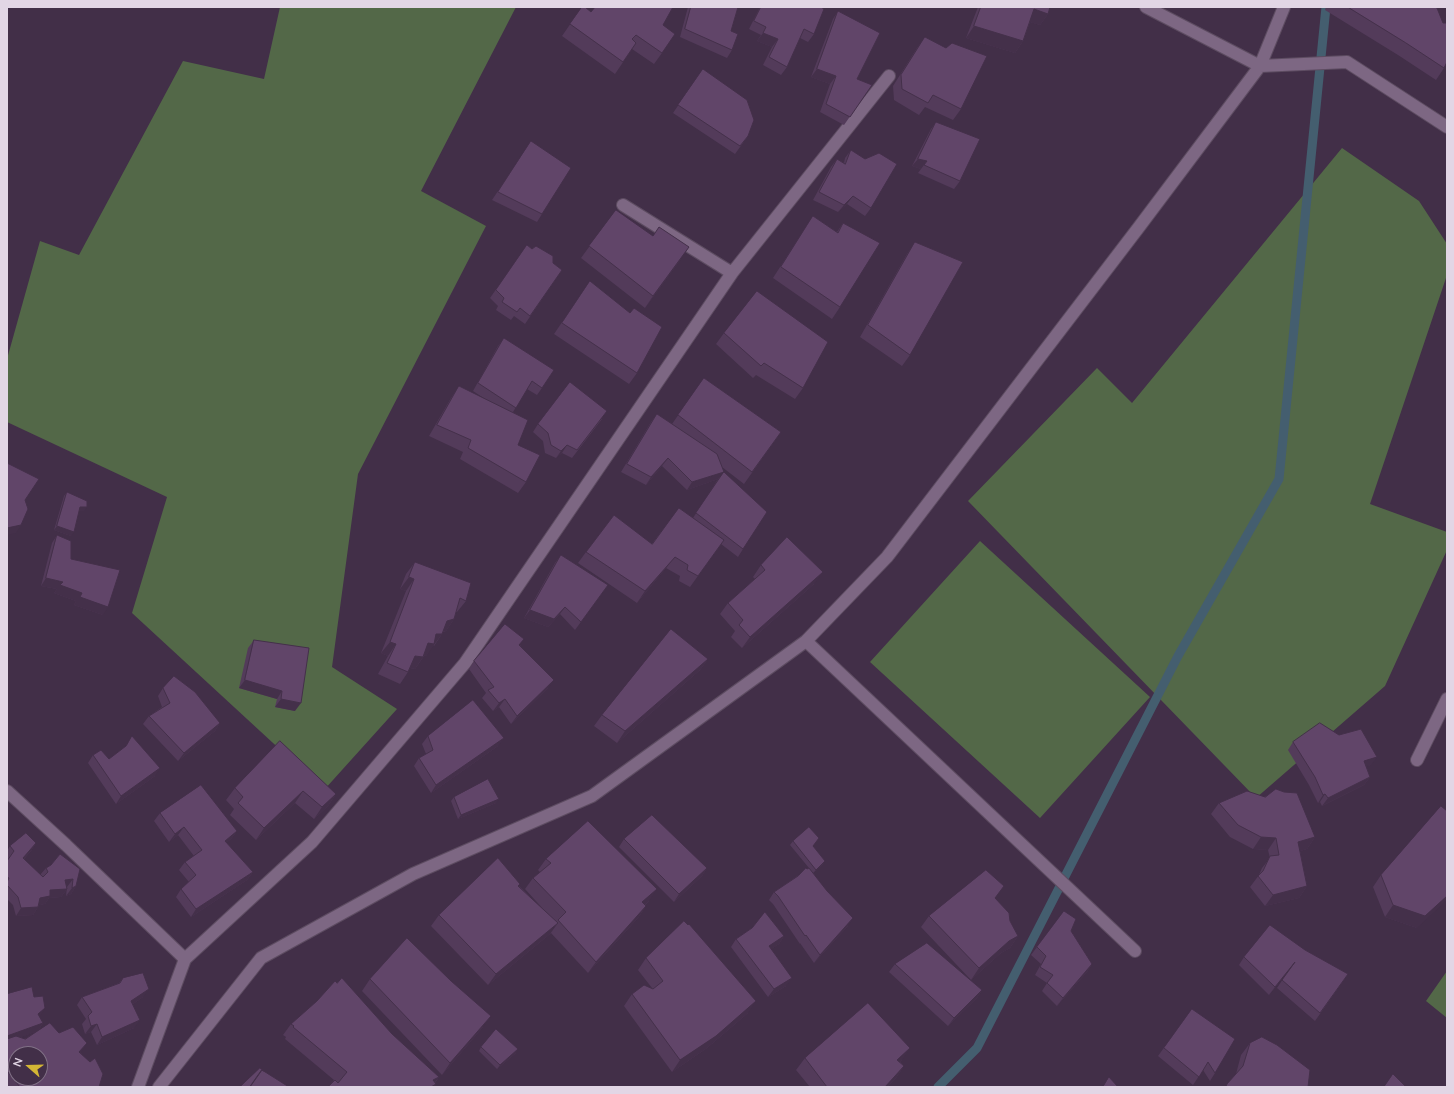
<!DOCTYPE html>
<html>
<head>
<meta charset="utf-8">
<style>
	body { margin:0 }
	#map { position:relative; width:1454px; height:1094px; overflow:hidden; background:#422f48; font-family:Mulish,sans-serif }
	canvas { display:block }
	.frame { position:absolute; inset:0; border:8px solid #e2d6e5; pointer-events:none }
	.north { position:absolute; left:8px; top:1046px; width:40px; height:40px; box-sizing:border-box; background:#422f48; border:1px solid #827287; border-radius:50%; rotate:290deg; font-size:11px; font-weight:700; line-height:16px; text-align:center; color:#e2d6e5 }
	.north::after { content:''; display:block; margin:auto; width:14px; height:18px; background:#d4b635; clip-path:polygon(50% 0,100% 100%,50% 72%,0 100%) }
</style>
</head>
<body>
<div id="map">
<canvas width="1454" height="1094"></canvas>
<div class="frame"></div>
<div class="north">N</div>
</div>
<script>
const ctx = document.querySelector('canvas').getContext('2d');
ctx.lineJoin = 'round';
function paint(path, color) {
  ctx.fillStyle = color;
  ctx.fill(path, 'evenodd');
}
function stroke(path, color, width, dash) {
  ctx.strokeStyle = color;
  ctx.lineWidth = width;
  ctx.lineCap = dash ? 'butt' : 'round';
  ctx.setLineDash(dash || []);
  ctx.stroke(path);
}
paint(new Path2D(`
	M280,7H516L421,191L486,226L358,474L332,667L397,709L324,790L132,613L167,497L7,422V359L40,241L79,255L183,61L264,79Z
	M1342,148L1419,201L1447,244V275L1370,504L1447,532V550L1385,686L1256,798L968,501L1097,368L1132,403Z
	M980,541L1150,697L1040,818L870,662Z
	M1447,971V1018L1426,1001Z`), '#536848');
stroke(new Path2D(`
	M938,1087L977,1048L1178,656L1279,479L1326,7`), '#445e6f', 9);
const minor = new Path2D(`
	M1146,7L1260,66L1347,62L1447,127
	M623,205L732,273
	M806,641L1135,951
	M1417,760L1447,699
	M7,791L66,845L185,959
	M138,1087L185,959L312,842L465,663L732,273L889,76
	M159,1087L261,958L413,874L592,796L806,641L887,557L1139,227L1260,66L1284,7`);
stroke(minor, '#5d4c61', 14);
stroke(minor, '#7d6783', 12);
paint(new Path2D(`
	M582,7L591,12L663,25L662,53L654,64L632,49L615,74L562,36Z
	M688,7H738L731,31L732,50L727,58L680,37Z
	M760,7H821L814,34L808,42L800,38L787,67L781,75L763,65L772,47L757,41L761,35L749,29Z
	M978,7H1050L1048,14L1040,25L1030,22L1023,41L1015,53L966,38Z
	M1326,7H1435L1444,68L1436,80L1398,55L1325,10Z
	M838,11L857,79L872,85L844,125L820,112L830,84L811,77L833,19Z
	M925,37L961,109L953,120L925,107L919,115L894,100L893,86L917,48Z
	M703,69L748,136L735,154L673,113Z
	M936,122L960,181L954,189L918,173L921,169L912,166L931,129Z
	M526,149L542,214L537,222L492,200Z
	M851,150L871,208L865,216L847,204L838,212L813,200L831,167L837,159L844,163L845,158Z
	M616,210L681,259L645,308L581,258Z
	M813,216L837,232L843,223L840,307L832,319L773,278L805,228Z
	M915,242L910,355L902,366L860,337L907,254Z
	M527,245L562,270L525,324L514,316L511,320L496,310L498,306L490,298Z
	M590,281L637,373L629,384L554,334Z
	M724,333L803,388L795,399L756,375L753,378L716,344Z
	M504,338L542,388L537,395L527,389L513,412L518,445L526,482L518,493L460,459L463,452L429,436L451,398L459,386L485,399L473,391L498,346Z
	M704,378L781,432L744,484L722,467L743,549L738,557L721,544L690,587L679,581L680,576L666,568L637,603L578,563L586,552L652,544L693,518L718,479L687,490L662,466L646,485L621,472L651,422L657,414L672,424Z
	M602,419L572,458L562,453L556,458L545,453L543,441L533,432L538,424Z
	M67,492L84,511H79L71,536L54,530L64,496Z
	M57,535L71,559L103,615L74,605L76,601L54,593L57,589L41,586L52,543Z
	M561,555L608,585L575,630L560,614L548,627L524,618L555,563Z
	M415,562L466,601L457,612H456L454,619L446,631L443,632L442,634L434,646L433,645L426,656H424L415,669L410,668L408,672L400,684L378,674L388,656L381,653L406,591L400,589L406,574Z
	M761,565L814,584L742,648L731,637L735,631L720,614L728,603L755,579L753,577Z
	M254,640L295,711L275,707L277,699L239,688L248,648Z
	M520,645L548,688L511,724L499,707L493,711L482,698L486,693L469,669L474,661Z
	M708,659L700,670L617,743L594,726L602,715Z
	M163,688L220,723L215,731L178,761L143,724L149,716L162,707L158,696Z
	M428,736L498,746L431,793L414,766L419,758L426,754L422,744Z
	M280,741L336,794L328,806L314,819L295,803L256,840L230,815L234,809L226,800L235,788Z
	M1293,742L1371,765L1366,766L1370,777L1364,785L1322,806L1320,802L1318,803L1309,785L1288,750Z
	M93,755L109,759L155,776L116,804L88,763Z
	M454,797L496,803L458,819L451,801Z
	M1219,803L1315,837L1307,849L1300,851L1307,886L1299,898L1265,906L1250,887L1259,875L1262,868L1270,858L1268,850L1253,849L1230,837L1211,814Z
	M160,813L237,831L231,839L226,843L253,872L247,880L191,917L176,897L181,889L189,882L179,870L185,862L194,856L178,835L169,842L154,821Z
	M624,839L707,868L702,876L674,902L619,847Z
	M793,841L813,846L825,861L822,865L813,873L848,926L814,963L800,943V944L773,904L769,900L774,892L809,868L790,845Z
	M36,843L31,851L24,859L40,875L46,868L51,865L60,854L76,886L71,894L66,896L67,887H66L67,889L61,897L49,898L45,904L39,905L38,907L33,915L16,916L13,905L7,899V861L8,859L7,857V851L10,846Z
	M546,859L649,901L645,905L646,906L638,918L588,973L551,933L550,934L488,985L431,926L439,915L519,886L545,911L525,889L533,878L540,872L538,870Z
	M1381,875L1417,928L1385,917L1373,887Z
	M995,898L1010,921L1018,936L1010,948L1001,953L971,980L921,927L929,916Z
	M688,925L748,1013L707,1048L672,1072L624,1006L632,994L652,988L638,970L646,958Z
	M752,928L784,936L779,944L771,949L786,986L768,997L731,947L736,939Z
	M1071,931L1092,964L1087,972L1057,1006L1042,991L1047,983L1035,975L1041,964L1031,955L1037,947Z
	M1305,950L1348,974L1315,1021L1277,988L1289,970L1269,995L1239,965L1244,957Z
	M895,964L982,990L977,998L948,1026L889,972Z
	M123,978L143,997L133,1004L134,1028L97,1045L91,1032L85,1034L82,1024L86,1019L77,1005L82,997L119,983Z
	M370,979L483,1027L442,1075L362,991Z
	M7,994L34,997L39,1016L43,1023L38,1031L20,1037L25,1039L59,1033L81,1053L99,1087H7Z
	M1192,1009L1215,1073L1210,1081L1203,1070L1193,1085L1158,1056Z
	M291,1024L392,1034L439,1077L435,1083L436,1084L434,1087H328L334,1080L285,1039L286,1037L283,1035Z
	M1250,1043L1308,1087H1225L1236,1074L1241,1055Z
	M481,1047L516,1053L497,1069L479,1051Z
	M805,1058L902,1060L900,1062L904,1066L896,1078L887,1087H810L796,1070Z`), '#533b5a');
paint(new Path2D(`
	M1034,9L1048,14L1040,25L1026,21Z
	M974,26L1023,41L1015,53L966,38Z
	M763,33L778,39L772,47L757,41Z
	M817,69L836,76L830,84L811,77Z
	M918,159L927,161L921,169L912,166Z
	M853,196L847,204L838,212L844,205Z
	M689,247L681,259L645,308L653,296Z
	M567,445L562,453L556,458L561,451Z
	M668,458L662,466L646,485L651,477Z
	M724,472L718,479L687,490L692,482Z
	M80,507H87L84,511H77Z
	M21,525L16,533L7,535V528Z
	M57,526L74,532L71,536L54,530Z
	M675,557L666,568L637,603L645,591Z
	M823,572L814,584L742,648L750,637Z
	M409,577L414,579L406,591L400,589Z
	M46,578L63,582L82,593L108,607L103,615L74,605L76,601L54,593L57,589L41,586Z
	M565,607L560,614L548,627L524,618L530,610Z
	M454,619L446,631L439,632L447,621Z
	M436,634H442L426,656L420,655L428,643Z
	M390,642L396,644L388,656L381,653Z
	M415,656L423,657L415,669L407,667Z
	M708,659L700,670L617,743L625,731Z
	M245,680L282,691L277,699L239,688Z
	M554,680L548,688L511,724L517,716Z
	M281,699L301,703L295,711L275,707Z
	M505,699L499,707L493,711L499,703Z
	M220,723L215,731L178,761L184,753Z
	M504,738L498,746L431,793L436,785Z
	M1377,757L1371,765L1358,769L1364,761Z
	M160,768L155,776L116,804L121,796Z
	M1370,777L1364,785L1322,806L1328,798Z
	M303,791L295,803L256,840L264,828Z
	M336,794L328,806L314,819L322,807Z
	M1325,794L1320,802L1318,803L1323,795Z
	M499,799L496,803L458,819L461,815Z
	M184,827L178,835L169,842L175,834Z
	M237,831L231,839L219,849L225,841Z
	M1261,837L1276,838L1268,850L1253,849Z
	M1315,837L1307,849L1290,854L1298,842Z
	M36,843L31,851L17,866L23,858Z
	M825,861L822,865L813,874L816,870Z
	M707,868L702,876L674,902L679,894Z
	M253,872L247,880L191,917L196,909Z
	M73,879L67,887L59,888L65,880Z
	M76,886L71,894L66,896L72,888Z
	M1307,886L1299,898L1265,906L1273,895Z
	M67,889L61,897L49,898L45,904L35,906L40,898L50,890Z
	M657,889L649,901L634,914L642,902Z
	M1447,896V900L1417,928L1385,917L1393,905Z
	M646,906L638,918L588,973L596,962Z
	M38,907L33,915L16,916L21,908Z
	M853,918L848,926L814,963L820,955Z
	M558,923L550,934L488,985L496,974Z
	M784,936L779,944L764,954L769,946Z
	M1018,936L1010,948L1001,953L971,980L979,968L1009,941Z
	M1295,962L1289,970L1269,995L1275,987Z
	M1092,964L1087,972L1057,1006L1063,998Z
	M792,978L786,986L768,997L774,989Z
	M149,989L143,997L126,1009L131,1001Z
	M982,990L977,998L948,1026L954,1018Z
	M756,1001L748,1013L707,1048L672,1072L680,1060Z
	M45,1008L40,1016L32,1021L38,1014Z
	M491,1016L483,1027L442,1075L450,1063Z
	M140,1020L134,1028L97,1045L102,1037Z
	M43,1023L38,1031L7,1042V1036Z
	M97,1024L91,1032L85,1034L91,1026Z
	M87,1043L79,1055V1052Z
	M910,1048L902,1060L889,1072L897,1060Z
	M518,1049L516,1053L497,1069L500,1065Z
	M904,1066L896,1078L887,1087H885Z
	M439,1077L433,1085L436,1084L434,1087H428L433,1080Z`), '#44304a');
const building = new Path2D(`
	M582,7H585L591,12L595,7H673L663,25L675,34L662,53L636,35L632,39L636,43L623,62L570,24Z
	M691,7H738L731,31L738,34L732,50L685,29Z
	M761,7H821L824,9L814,34L804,29L787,67L769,57L778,39L763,33L766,27L754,21Z
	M981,7H1050L1048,14L1034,9L1023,41L974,26Z
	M1348,7H1435L1437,8L1443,23H1447V62L1444,68L1406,43Z
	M838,11L880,33L857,79L872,85L850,117L826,104L836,76L817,69Z
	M925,37L946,48L952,43L987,56L961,109L933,95L928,103L902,89L901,75Z
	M703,69L747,100L754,120L748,136L740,146L678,105Z
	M936,122L980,139L960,181L924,165L927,161L918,159Z
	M531,141L571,168L542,214L498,192Z
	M851,150L865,159L879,153L897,164L871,208L853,196L844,205L819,192L837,159L845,164Z
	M616,210L653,236L659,227L689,247L653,296L589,246Z
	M813,216L838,233L843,223L880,243L840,307L781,267Z
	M915,242L963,262L910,355L868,325Z
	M527,245L532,249L536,246L553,256V263L562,270L530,316L520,308L517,312L502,302L504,298L496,290Z
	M590,281L630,313L634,308L662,327L637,373L562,323Z
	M757,291L828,342L803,388L764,363L761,366L724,333Z
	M504,338L554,370L542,388L532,381L516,408L478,383Z
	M704,378L781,432L752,472L678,415Z
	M570,382L607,411L577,450L567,445L561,451L551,445L548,433L538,424Z
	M459,386L528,420L518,445L540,455L526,482L468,448L471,440L437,425Z
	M657,414L717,454L724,472L692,482L668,458L651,477L627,464Z
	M7,463L39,479L25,500L28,509L21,525L7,528Z
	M724,472L767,512L743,549L696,513Z
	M67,492L87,501V507H80L74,532L57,526Z
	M679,508L724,540L698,576L687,570L688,565L675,557L645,591L586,552L614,515L652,544Z
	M57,535L71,541V559L120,570L108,607L80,597L82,593L60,585L63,582L46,578Z
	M787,537L823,572L750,637L739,625L743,620L728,603L765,570L761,565Z
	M561,555L608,585L581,622L565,607L554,619L530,610Z
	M415,562L471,583L466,601L460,598L454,619L447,621L442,634H436L434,644L428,643L423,657L415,656L408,672L387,663L396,644L390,642L414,579L409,577Z
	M505,624L524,639L519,645L554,680L517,716L505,699L499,703L488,690L494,687L474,661Z
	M671,629L708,659L625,731L602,715Z
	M254,640L309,648L301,703L281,699L282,691L245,680Z
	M174,676L195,692L220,723L184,753L149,716L170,703L163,688Z
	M473,700L504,738L436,785L419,758L433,750L428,736Z
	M1320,723L1339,735L1361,729L1377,757L1364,761L1370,777L1328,798L1325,794L1323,795L1315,777L1293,742Z
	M132,736L160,768L121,796L93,755L101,750L109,759L126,746Z
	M280,741L336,794L322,807L303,791L264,828L238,803L243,797L235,788Z
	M488,779L499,799L461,815L454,797Z
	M201,785L237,831L225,841L253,872L196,909L181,889L196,875L185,862L202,850L184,827L175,834L160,813Z
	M1276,789L1284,792L1297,793L1315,837L1298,842L1307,886L1273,895L1258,876L1263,871L1270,856L1279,855L1276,838L1261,837L1238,825L1219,803L1247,791L1265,797Z
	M1441,806L1447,811V896L1425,916L1393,905L1381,875Z
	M652,815L707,868L679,894L624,839Z
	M588,821L657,889L642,902L646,906L596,962L558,920L566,912L533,878L551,863L546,859Z
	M809,827L819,838L813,846L825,861L816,870L793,841Z
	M26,833L36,843L23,858L43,877L48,872L46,868L51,865L60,854L80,869L76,886L72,888L73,879L65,880L67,889L50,890V896L40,898L38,907L21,908L18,897L7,885V882L9,878L7,877V861L14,851L10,846Z
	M498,858L520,884L518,886L558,923L496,974L439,915Z
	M806,868L807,869L809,868L827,891L853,918L820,955L806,935L805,936L778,896L774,892L798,876Z
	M986,870L1004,886L995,898L1009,913L1010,921L1018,936L1009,941L979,968L929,916Z
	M1064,911L1076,919L1071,931L1092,964L1063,998L1047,983L1053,975L1040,967L1046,956L1037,947Z
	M765,912L784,936L769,946L792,978L774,989L736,939L752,928Z
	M684,921L688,925L689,924L756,1001L716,1036L680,1060L632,994L644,985L653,989L663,981L646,958Z
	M1270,925L1305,950L1348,974L1320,1013L1282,980L1295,962L1275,987L1244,957Z
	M407,938L451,981L491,1016L450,1063L370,979Z
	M927,943L982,990L954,1018L895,964Z
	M143,973L149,989L131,1001L140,1020L102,1037L97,1024L91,1026L88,1016L92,1012L82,997L120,983L123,978Z
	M342,978L392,1034L439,1077L433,1080L436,1084L431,1087H328L335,1080L338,1083L347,1072L293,1027L294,1026L291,1024L317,1001L335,981L337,983Z
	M32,987L34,997L43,996L45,1008L38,1014L43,1023L7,1036V994Z
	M868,1003L910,1048L897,1060L904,1066L885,1087H827L805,1058Z
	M1192,1009L1235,1039L1215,1073L1208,1062L1199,1077L1164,1048Z
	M50,1023L59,1033L73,1027L87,1043L79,1052L90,1062L95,1058L103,1074L99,1087H20L7,1071V1039L16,1036L25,1039ZM16,1054H40V1078H16Z
	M496,1029L518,1049L500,1065L481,1047Z
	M1262,1037L1277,1045L1310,1070L1308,1087H1226L1227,1084L1243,1066L1250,1043Z
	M260,1068L264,1071L262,1070L250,1087H240Z
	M262,1070L289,1087H250Z
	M1393,1074L1406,1087H1384Z
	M1109,1077L1118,1087H1103Z`);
paint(building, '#614569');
stroke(building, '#44304a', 1);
</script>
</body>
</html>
